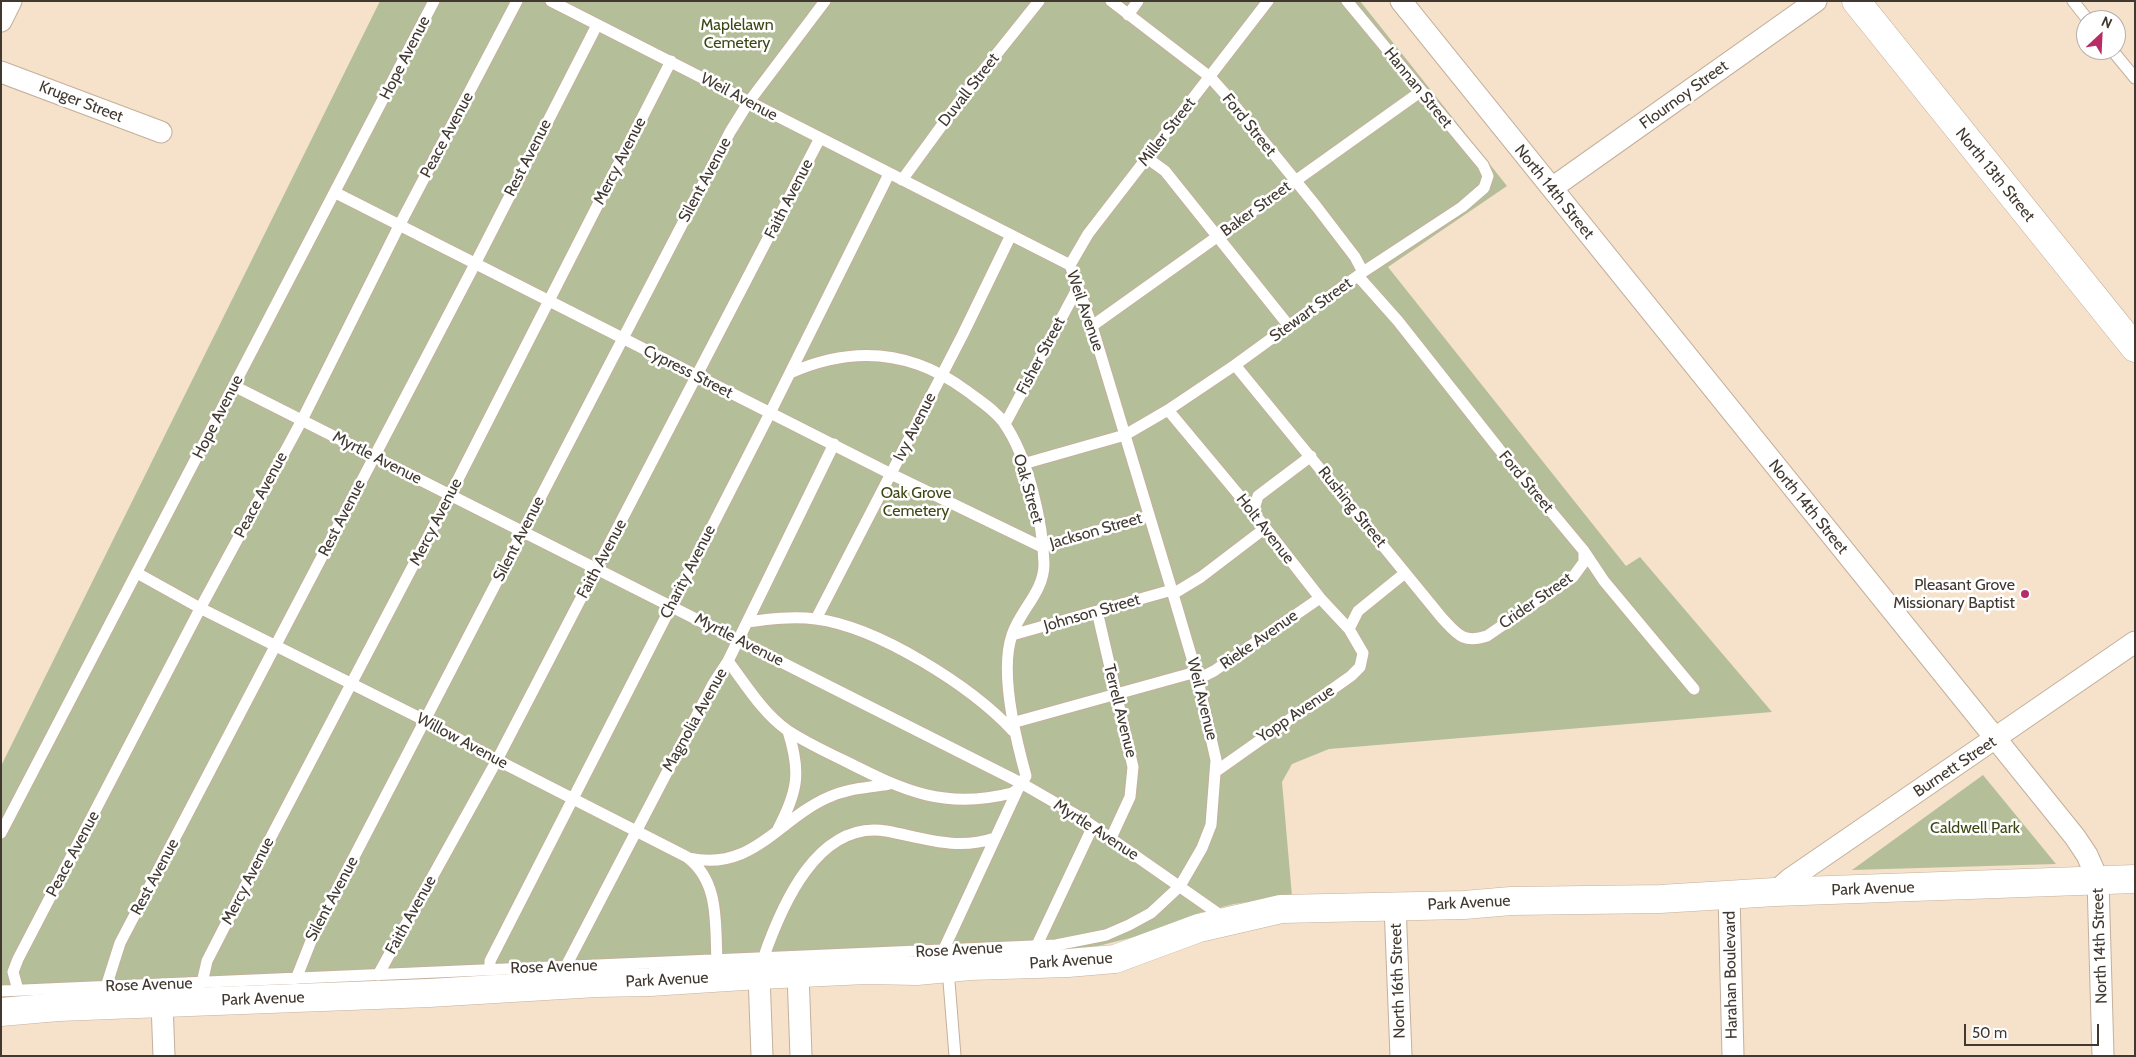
<!DOCTYPE html>
<html>
<head>
<meta charset="utf-8">
<style>
	body { margin:0 }
	#map { position:relative; width:2136px; height:1057px; overflow:hidden; background:#f6e1cb; font-family:Cabin,sans-serif }
	canvas { display:block }
	.frame { position:absolute; inset:0; border:2px solid #413930; pointer-events:none }
	.north { position:absolute; left:2076px; top:10px; width:50px; height:50px; box-sizing:border-box; background:#fff; border:1px solid #b3b0ac; border-radius:50%; rotate:25deg; font-size:14px; font-weight:700; line-height:20px; text-align:center; color:#413930 }
	.north::after { content:''; display:block; margin:auto; width:18px; height:22px; background:#b72c65; clip-path:polygon(50% 0,100% 100%,50% 72%,0 100%) }
	.scale { position:absolute; left:1964px; top:1024px; width:135px; height:22px; box-sizing:border-box; border:2px solid #413930; border-top:0; padding-left:6px; font-size:15px; line-height:18px; white-space:nowrap; color:#413930; -webkit-text-stroke:4px #fff; paint-order:stroke }
</style>
</head>
<body>
<div id="map">
<canvas width="2136" height="1057"></canvas>
<div class="frame"></div>
<div class="north">N</div>
<div class="scale">50 m</div>
</div>
<script>
const ctx = document.querySelector('canvas').getContext('2d');
ctx.lineJoin = 'round';
function paint(path, color) {
  ctx.fillStyle = color;
  ctx.fill(path, 'evenodd');
}
function stroke(path, color, width, dash) {
  ctx.strokeStyle = color;
  ctx.lineWidth = width;
  ctx.lineCap = dash ? 'butt' : 'round';
  ctx.setLineDash(dash || []);
  ctx.stroke(path);
}
function drawText(font, color, halo, rows, align = 'center') {
  ctx.font = font + ' Cabin,sans-serif';
  ctx.lineWidth = 5;
  ctx.setLineDash([]);
  ctx.textBaseline = 'middle';
  ctx.strokeStyle = halo;
  ctx.fillStyle = color;
  for (const [text, x, y, turn = 0] of rows) {
    ctx.save();
    ctx.translate(x, y);
    ctx.rotate((+turn || 0) * Math.PI / 180);
    ctx.textAlign = isNaN(turn) ? turn : align;
    if (halo) ctx.strokeText(text, 0, 0);
    ctx.fillText(text, 0, 0);
    ctx.restore();
  }
}
paint(new Path2D(`
	M380,1H1360L1507,186L1388,267L1626,566L1640,557L1772,712L1329,749L1292,764L1282,782L1292,896L1234,904L1199,913L1150,933L1070,953L1,1000V766Z
	M1983,775L2056,864L1852,870Z`), '#b4bf99');
const service = new Path2D(`
	M1111,1L1210,77L1227,96L1316,206L1355,257L1363,272
	M2073,1L2088,20
	M1128,15L1138,1
	M2112,50L2135,78
	M1147,158L1165,171L1289,326
	M902,180L967,91L1039,1
	M336,193L891,474L1042,547
	M1070,265L1088,234L1268,1
	M1358,276L1398,321L1499,449L1584,551L1604,581L1694,689
	M1092,326L1420,92
	M1235,365L1442,618C1457,634 1463,644 1487,636L1573,577L1584,562V551
	M234,386L1021,783L1080,817L1226,919
	M1168,410L1253,512L1320,598L1349,629L1363,653L1360,667L1351,676L1215,772
	M1005,424L1077,289
	M1023,464L1125,435L1168,410L1235,365L1363,272L1462,207L1484,188L1488,176L1483,165L1347,1
	M1253,512L1258,496L1311,456
	M1042,547L1149,516
	M137,573L200,608L426,721L497,760L687,857C720,882 715,924 717,961
	M1173,594L1201,577L1264,529
	M1097,611L1133,767L1130,797L1111,838
	M816,619L963,334L1011,235
	M747,622C769,619 793,616 816,619C878,627 971,686 1013,731
	M1349,629L1358,611L1405,573
	M1012,635L1172,590
	M728,661C746,685 763,713 787,730C805,742 826,752 845,761C904,791 945,810 1012,793L1018,789L1026,776C1016,740 999,672 1012,635C1020,610 1044,592 1044,564C1043,523 1028,457 1004,423C995,410 980,401 967,391C912,350 853,345 790,373
	M1198,679L1214,671L1320,598
	M1012,723L1196,672
	M778,829C798,791 801,772 788,731
	M1,833L434,1
	M689,858C753,872 778,819 829,797C848,788 868,788 889,784
	M1036,947L1093,826
	M943,951L1018,789
	M763,959C781,907 817,820 886,831C924,838 956,851 995,838
	M566,966L713,684L728,661L834,444
	M948,969L955,1056
	M490,970V961L770,413L889,174
	M378,975L497,760L820,138
	M296,979L313,936L730,132L748,103L825,1
	M202,983L207,961L248,881L450,495L671,61
	M106,987L120,943L475,264L597,25
	M18,990L13,972L18,959L202,605L302,420L399,226L517,1
	M1,991L1056,945L1106,935L1129,925L1151,913L1180,886L1202,848L1211,825L1216,760L1196,672L1173,594L1092,326L1070,265L551,1`);
const minor = new Path2D(`
	M1401,1L2075,837L2087,855L2098,880L2103,1056
	M1,21L11,1
	M1,72L161,132
	M1552,188L1816,1
	M1775,892L1790,879L2135,642
	M1729,895L1733,1056
	M1395,905L1401,1056
	M798,973L801,1056
	M759,975L762,1056
	M162,1003L164,1056`);
const secondary = new Path2D(`
	M1856,1L2135,348`);
const primary = new Path2D(`
	M1,1012L58,1007L429,993L596,983L650,982L759,975L866,970L917,971L970,966L1068,963L1115,959L1199,928L1281,909L1464,905L1511,901L1660,899L1775,892L2135,879`);
stroke(service, '#c4b09b', 13);
stroke(minor, '#c4b09b', 23);
stroke(secondary, '#c4b09b', 29);
stroke(primary, '#c4b09b', 29);
stroke(service, '#fff', 11);
stroke(minor, '#fff', 21);
stroke(secondary, '#fff', 28);
stroke(primary, '#fff', 28);
for (const [x, y, r, color] of [
	[2025,594,5,"#b72c65"]
]) {
  const dot = new Path2D();
  dot.arc(x, y, r, 0, 2 * Math.PI);
  ctx.fillStyle = color;
  ctx.fill(dot);
  stroke(dot, '#fff', 2);
}
drawText('16px', '#3c4714', '#fff', [
	["Maplelawn",737,25],
	["Cemetery",737,43],
	["Oak Grove",916,493],
	["Cemetery",916,511],
	["Caldwell Park",1975,828]
]);
drawText('16px', '#413930', '#fff', [
	["Hope Avenue",405,58,-63],
	["Hannan Street",1418,88,51],
	["Duvall Street",969,90,-52],
	["Flournoy Street",1684,95,-36],
	["Weil Avenue",739,97,28],
	["Kruger Street",81,102,21],
	["Ford Street",1249,125,51],
	["Miller Street",1167,132,-52],
	["Peace Avenue",447,135,-62],
	["Rest Avenue",528,158,-63],
	["Mercy Avenue",620,161,-63],
	["North 13th Street",1995,175,51],
	["Silent Avenue",705,180,-62],
	["North 14th Street",1554,192,51],
	["Faith Avenue",789,199,-63],
	["Baker Street",1256,209,-36],
	["Stewart Street",1311,310,-36],
	["Weil Avenue",1085,311,71],
	["Fisher Street",1041,356,-62],
	["Cypress Street",688,372,27],
	["Hope Avenue",218,417,-63],
	["Ivy Avenue",915,427,-63],
	["Myrtle Avenue",377,458,27],
	["Ford Street",1526,482,50],
	["Oak Street",1028,489,74],
	["Peace Avenue",261,495,-62],
	["Rushing Street",1352,507,51],
	["North 14th Street",1808,507,51],
	["Rest Avenue",342,518,-63],
	["Mercy Avenue",436,522,-63],
	["Holt Avenue",1265,529,52],
	["Jackson Street",1096,531,-16],
	["Silent Avenue",519,539,-63],
	["Faith Avenue",602,559,-62],
	["Charity Avenue",688,572,-63],
	["Crider Street",1536,601,-35],
	["Johnson Street",1092,613,-16],
	["Myrtle Avenue",739,640,27],
	["Rieke Avenue",1259,640,-35],
	["Weil Avenue",1202,699,76],
	["Terrell Avenue",1120,711,76],
	["Yopp Avenue",1296,714,-34],
	["Magnolia Avenue",695,720,-61],
	["Willow Avenue",462,741,28],
	["Burnett Street",1955,767,-34],
	["Myrtle Avenue",1096,830,33],
	["Peace Avenue",73,854,-62],
	["Rest Avenue",155,877,-62],
	["Mercy Avenue",248,881,-63],
	["Park Avenue",1873,889,-2],
	["Silent Avenue",332,899,-62],
	["Park Avenue",1469,903,-3],
	["Faith Avenue",411,915,-61],
	["North 14th Street",2100,946,-92],
	["Rose Avenue",959,950,-3],
	["Park Avenue",1071,961,-4],
	["Rose Avenue",554,967,-2],
	["Harahan Boulevard",1731,975,-91],
	["Park Avenue",667,980,-3],
	["North 16th Street",1398,981,-92],
	["Rose Avenue",149,985,-2],
	["Park Avenue",263,999,-2]
]);
drawText('16px', '#413930', '#fff', [
	["Pleasant Grove",2015,585],
	["Missionary Baptist",2015,603]
], 'right');
</script>
</body>
</html>
